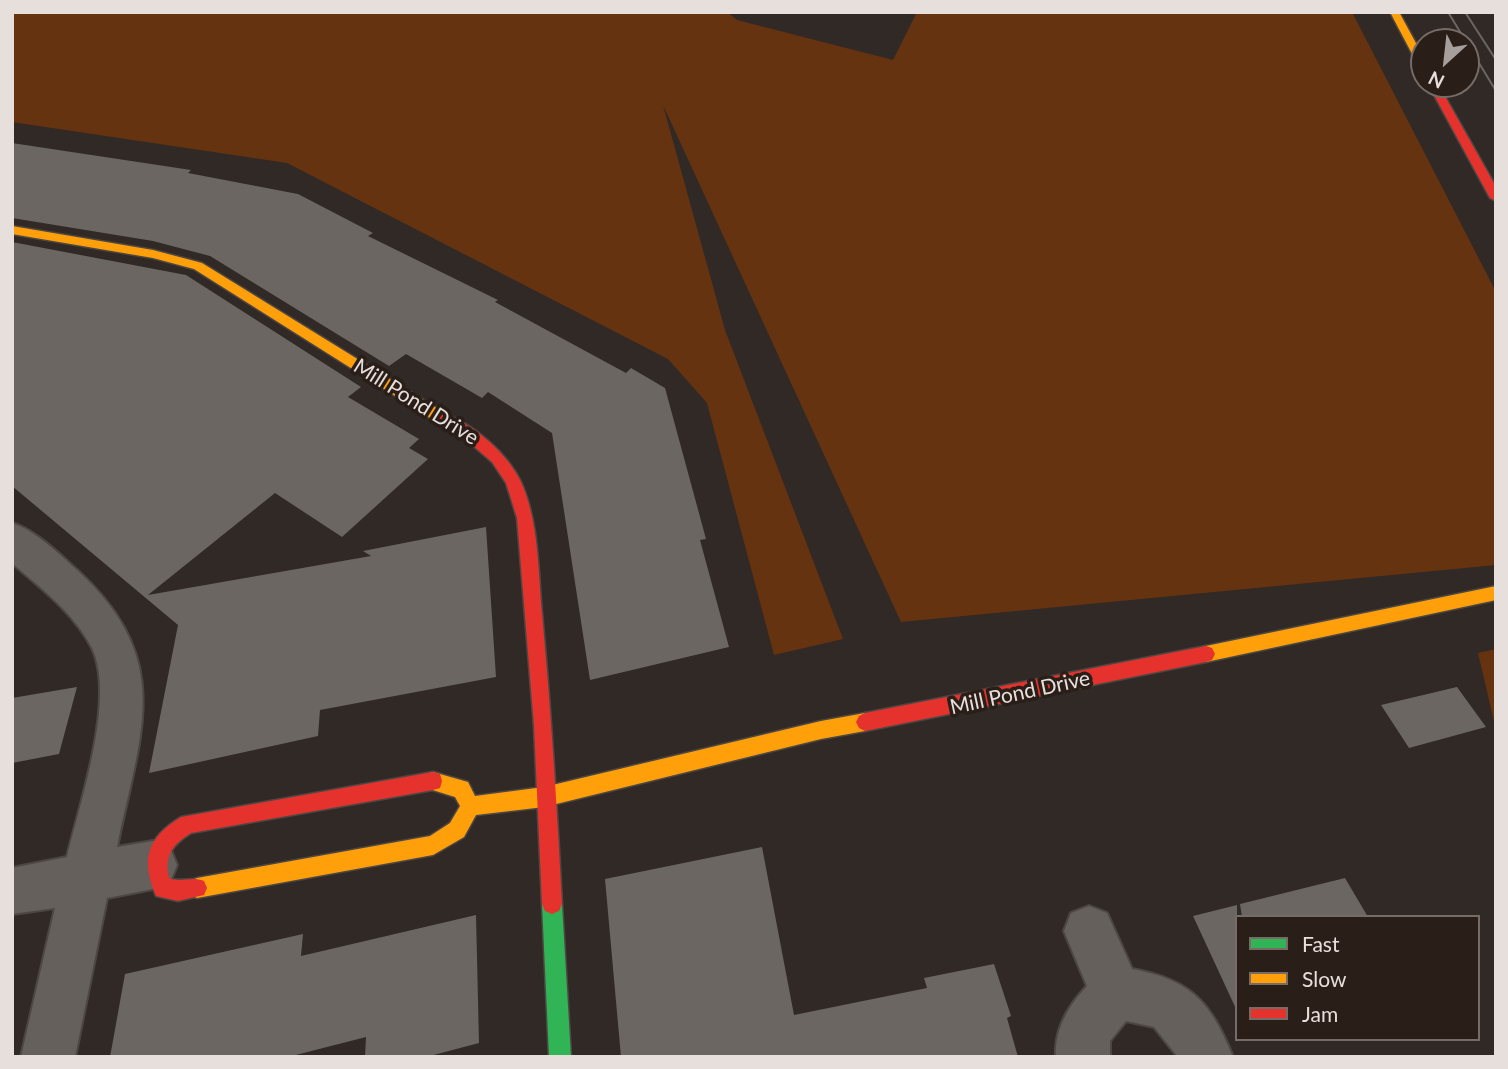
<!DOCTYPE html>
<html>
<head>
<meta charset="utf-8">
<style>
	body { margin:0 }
	#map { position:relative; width:1508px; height:1069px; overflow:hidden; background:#302925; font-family:Lato,sans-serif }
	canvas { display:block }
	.frame { position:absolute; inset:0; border:14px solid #e7dfdb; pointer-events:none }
	.legend { position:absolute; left:1235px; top:915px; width:245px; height:126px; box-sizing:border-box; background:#2a1e18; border:2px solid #766b66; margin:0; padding:9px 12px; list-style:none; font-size:21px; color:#e7dfdb }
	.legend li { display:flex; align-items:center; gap:14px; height:35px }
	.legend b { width:35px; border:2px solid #766b66 }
	.north { position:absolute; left:1410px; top:28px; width:70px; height:70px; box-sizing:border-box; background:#2a1e18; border:2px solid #766b66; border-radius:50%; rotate:207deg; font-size:19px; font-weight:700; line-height:28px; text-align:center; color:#e7dfdb }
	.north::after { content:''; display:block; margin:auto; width:24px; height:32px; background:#a79f9b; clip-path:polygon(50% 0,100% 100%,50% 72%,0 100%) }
</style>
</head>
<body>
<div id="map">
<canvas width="1508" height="1069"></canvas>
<div class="frame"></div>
<ul class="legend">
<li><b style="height:9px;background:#30b455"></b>Fast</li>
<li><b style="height:9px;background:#ff9f0a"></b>Slow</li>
<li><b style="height:9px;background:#e5322d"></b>Jam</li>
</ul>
<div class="north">N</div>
</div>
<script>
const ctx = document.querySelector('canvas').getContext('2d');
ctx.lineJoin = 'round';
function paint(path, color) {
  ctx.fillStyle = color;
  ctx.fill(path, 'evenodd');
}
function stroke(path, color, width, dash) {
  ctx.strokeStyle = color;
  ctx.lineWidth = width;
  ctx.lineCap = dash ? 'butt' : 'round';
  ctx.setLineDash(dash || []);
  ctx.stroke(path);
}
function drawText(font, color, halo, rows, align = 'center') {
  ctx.font = font + ' Lato,sans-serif';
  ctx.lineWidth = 7;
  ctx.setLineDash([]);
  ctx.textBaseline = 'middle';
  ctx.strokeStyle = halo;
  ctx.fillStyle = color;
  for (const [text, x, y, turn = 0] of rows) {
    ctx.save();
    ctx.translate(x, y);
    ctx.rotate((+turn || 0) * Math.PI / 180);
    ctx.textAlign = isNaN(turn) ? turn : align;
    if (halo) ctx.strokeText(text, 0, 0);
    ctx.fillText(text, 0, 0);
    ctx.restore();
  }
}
paint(new Path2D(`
	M12,12H727L737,20L893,60L917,12H1352L1496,292V565L901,622L663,105L725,330L843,639L774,655L707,403L668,359L287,163L12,122Z
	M1496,649V730L1478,653Z`), '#631');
paint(new Path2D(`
	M12,143L191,170L188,173L298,194L373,233L368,236L498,300L495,302L626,373L631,368L665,388L706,539L700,540L729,647L590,680L552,433L488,392L482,398L406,354L389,366L210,256L153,241L12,218Z
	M12,242L186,275L361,387L348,397L419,439L409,448L428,459L342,537L275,493L148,595L371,556L363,551L486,527L496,677L320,710L318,736L149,773L178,625L12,486Z
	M77,687L59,754L12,763V698Z
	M1457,687L1486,727L1409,748L1381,705Z
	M762,847L794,1015L927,988L924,978L994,964L1011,1016L1007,1018L1018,1057H621L605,879Z
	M1345,878L1368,917H1242L1240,904Z
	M1237,905V1011L1193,916Z
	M476,915L479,1043L426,1057H365L366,1037L288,1057H110L125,974L303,934L301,956Z`), '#6b6662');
const street = new Path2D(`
	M12,523C36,531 58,553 77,570C176,661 140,733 117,847L153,841L170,848L177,865L170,882L153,889L107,898L75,1057H21L55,908L12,914V868L67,857C80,803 116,698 92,648C74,613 41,588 12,563Z
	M1089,906L1107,913L1132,969C1192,980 1211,1003 1233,1057H1178L1154,1027L1126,1021L1110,1041V1057H1056C1054,1030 1069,1005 1087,986L1064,931L1071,913Z`);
const fast = new Path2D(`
	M552,894L559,897L562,904L571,1057H549L542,904L545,897Z`);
const slow = new Path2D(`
	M1390,12H1399L1424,58V70L1419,67Z
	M12,226L153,250L202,263L448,415L450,419L443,424L438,423L194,269L153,258L12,234Z
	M1496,586V600L1206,662L1200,660L1197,654L1200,648L1206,646Z
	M865,713L871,716L874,722L871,728L865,731L821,739L544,807L476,815L464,837L433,855L197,898L190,895L187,888L190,881L197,878L430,836L450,823L460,806L455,797L426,788L424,781L426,774L433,772L468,782L475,796L544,787L821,721Z`);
const jam = new Path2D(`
	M1428,84H1438L1496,187V201L1490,198Z
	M443,414C473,423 508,454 521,482C539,522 538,570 542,613C551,710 557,807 562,904L559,911L552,914L545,911L542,904L534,726L517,518L506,483L492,462L470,443L438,423L436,419L438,415Z
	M1206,646L1212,648L1215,654L1212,660L1206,662L865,731L859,728L856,722L859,716L865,713Z
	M433,772L440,774L442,781L440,788L433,790L191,833C172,845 164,856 169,878C180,883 192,876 204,881L207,888L204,895L178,901L156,896C141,860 146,838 181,817Z`);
stroke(street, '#4d4744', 4);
stroke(fast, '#4d4744', 3);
stroke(slow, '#4d4744', 3);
stroke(jam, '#4d4744', 3);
paint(street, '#66605d');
paint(fast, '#30b455');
paint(slow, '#ff9f0a');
paint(jam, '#e5322d');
stroke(new Path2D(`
	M1448,12L1496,91
	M1465,12L1496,60`), '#6c6562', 2);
drawText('21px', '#e7dfdb', '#2a1e18', [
	["Mill Pond Drive",416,402,32],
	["Mill Pond Drive",1020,693,-12]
]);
</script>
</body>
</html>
